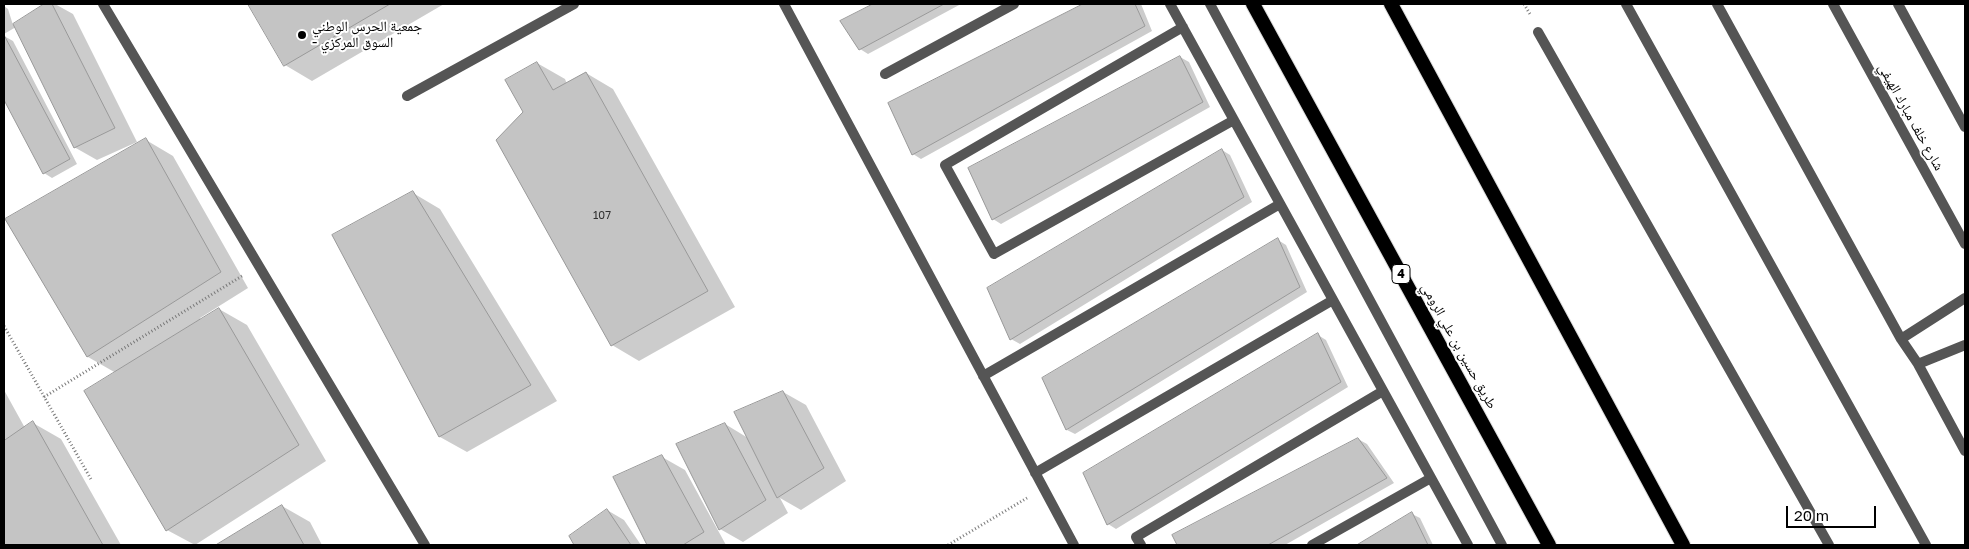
<!DOCTYPE html>
<html>
<head>
<meta charset="utf-8">
<style>
	body { margin:0 }
	#map { position:relative; width:1969px; height:549px; overflow:hidden; background:#fff; font-family:"Golos Text",sans-serif }
	canvas { display:block }
	.frame { position:absolute; inset:0; border:5px solid #000; pointer-events:none }
	.scale { position:absolute; left:1786px; top:506px; width:90px; height:22px; box-sizing:border-box; border:2px solid #000; border-top:0; padding-left:6px; font-size:15px; line-height:18px; white-space:nowrap; color:#000; -webkit-text-stroke:4px #fff; paint-order:stroke }
</style>
</head>
<body>
<div id="map">
<canvas width="1969" height="549"></canvas>
<div class="frame"></div>
<div class="scale">20 m</div>
</div>
<script>
const ctx = document.querySelector('canvas').getContext('2d');
ctx.lineJoin = 'round';
function paint(path, color) {
  ctx.fillStyle = color;
  ctx.fill(path, 'evenodd');
}
function stroke(path, color, width, dash) {
  ctx.strokeStyle = color;
  ctx.lineWidth = width;
  ctx.lineCap = dash ? 'butt' : 'round';
  ctx.setLineDash(dash || []);
  ctx.stroke(path);
}
function drawText(font, color, halo, rows, align = 'center') {
  ctx.font = font + ' "Golos Text","Noto Naskh Arabic",sans-serif';
  ctx.lineWidth = 4;
  ctx.setLineDash([]);
  ctx.textBaseline = 'middle';
  ctx.strokeStyle = halo;
  ctx.fillStyle = color;
  for (const [text, x, y, turn = 0] of rows) {
    ctx.save();
    ctx.translate(x, y);
    ctx.rotate((+turn || 0) * Math.PI / 180);
    ctx.textAlign = isNaN(turn) ? turn : align;
    if (halo) ctx.strokeText(text, 0, 0);
    ctx.fillText(text, 0, 0);
    ctx.restore();
  }
}
paint(new Path2D(`
	M46,4H55L73,14L137,142L97,160L74,147L16,27L4,34V6L8,9L13,25Z
	M250,4H444L312,81L285,65Z
	M876,4H961L868,54L860,49L841,21Z
	M1086,4H1141L1152,31L921,159L913,154L890,104Z
	M4,36L13,41L77,164L52,178L44,173L4,98Z
	M1180,57L1189,62L1210,107L1001,224L993,219Z
	M537,63L565,79L567,84L586,73L613,89L735,307L639,361L612,345L525,112Z
	M146,140L173,156L248,288L200,318L201,320L219,309L247,325L326,461L195,545L167,530L116,373L88,357L7,220Z
	M1222,150L1230,155L1252,202L1020,344L1011,339L989,289Z
	M413,193L440,209L557,401L467,452L440,437Z
	M1278,240L1286,245L1307,292L1075,434L1067,430Z
	M1318,335L1326,340L1348,387L1116,529L1108,524Z
	M4,390L25,428L33,423L61,439L121,545H4Z
	M783,392L806,405L846,481L801,510L780,498L788,513L743,542L720,529L725,424L748,438Z
	M1358,439L1367,444L1394,483L1285,545H1178L1174,536Z
	M662,457L685,470L726,545H649L615,477Z
	M282,506L310,522L322,545H218Z
	M607,510L624,520L641,545H576L570,536Z
	M1412,514L1420,518L1433,545H1359Z`), '#0003');
const building = new Path2D(`
	M44,4H52L115,128L74,148L13,24Z
	M248,4H390L284,66Z
	M873,4H944L859,50L840,21Z
	M1083,4H1135L1145,26L912,155L888,103Z
	M4,35L70,159L43,174L4,100Z
	M1180,56L1203,102L992,220L968,168Z
	M537,62L553,90L586,72L708,291L611,346L496,140L523,112L505,80Z
	M146,138L221,272L87,357L5,219Z
	M1222,149L1244,197L1010,340L987,288Z
	M413,191L531,385L439,437L332,235Z
	M1278,238L1300,287L1066,430L1042,378Z
	M219,308L299,445L166,531L84,391Z
	M1318,333L1341,382L1107,525L1083,473Z
	M783,391L824,468L777,498L734,412Z
	M33,421L103,545H4V441Z
	M725,423L766,500L719,530L676,444Z
	M1358,438L1387,478L1268,545H1177L1172,535Z
	M662,455L704,532L683,545H647L613,477Z
	M282,505L304,545H216Z
	M607,509L631,545H574L569,536Z
	M1412,512L1428,545H1357Z`);
paint(building, '#c4c4c4');
stroke(building, '#999', 1);
const trunk = new Path2D(`
	M1253,4L1549,545
	M1391,4L1683,545`);
stroke(trunk, '#dbdbdb', 16);
stroke(new Path2D(`
	M1524,4L1530,14
	M4,326L92,481
	M44,397L242,276
	M948,545L1027,498`), '#777', 3, [1, 2.5]);
stroke(new Path2D(`
	M103,4L425,545
	M784,4L1074,545
	M1170,4L1468,545
	M1210,4L1502,545
	M1626,4L1926,545
	M1717,4L1901,339L1918,364L1965,451
	M1183,27L945,165L994,254L1234,120
	M1538,32L1829,545
	M885,74L1014,4
	M407,96L574,4
	M1901,339L1965,298
	M1918,364L1965,345
	M983,376L1280,204
	M1035,473L1333,300
	M1141,545L1136,537L1383,391
	M1312,545L1431,478`), '#555', 10);
stroke(new Path2D(`
	M567,4L568,7`), '#555', 10);
stroke(new Path2D(`
	M1833,4L1965,244
	M1898,4L1965,127`), '#555', 10);
stroke(trunk, '#000', 14);
for (const [x, y, r, color] of [
	[302,35,5,"#000"]
]) {
  const dot = new Path2D();
  dot.arc(x, y, r, 0, 2 * Math.PI);
  ctx.fillStyle = color;
  ctx.fill(dot);
  stroke(dot, '#fff', 2);
}
drawText('11px', '#313131', null, [
	["107",602,216]
]);
for (const [x, y, w] of [
	[1401,274,18]
]) {
  const box = new Path2D();
  box.roundRect(x - w / 2, y - 9.5, w, 19, 4);
  ctx.fillStyle = '#fff';
  ctx.fill(box);
  stroke(box, '#000', 1);
}
drawText('bold 12px', '#000', null, [
	["4",1401,274]
]);
drawText('14px', '#000', '#fff', [
	["جمعية الحرس الوطني",312,27],
	["- السوق المركزي",312,43]
], 'left');
drawText('14px', '#000', '#fff', [
	["شارع خلف مبارك الهيفي",1911,117,61],
	["طريق حسين بن علي الرومي",1459,346,61]
]);
</script>
</body>
</html>
